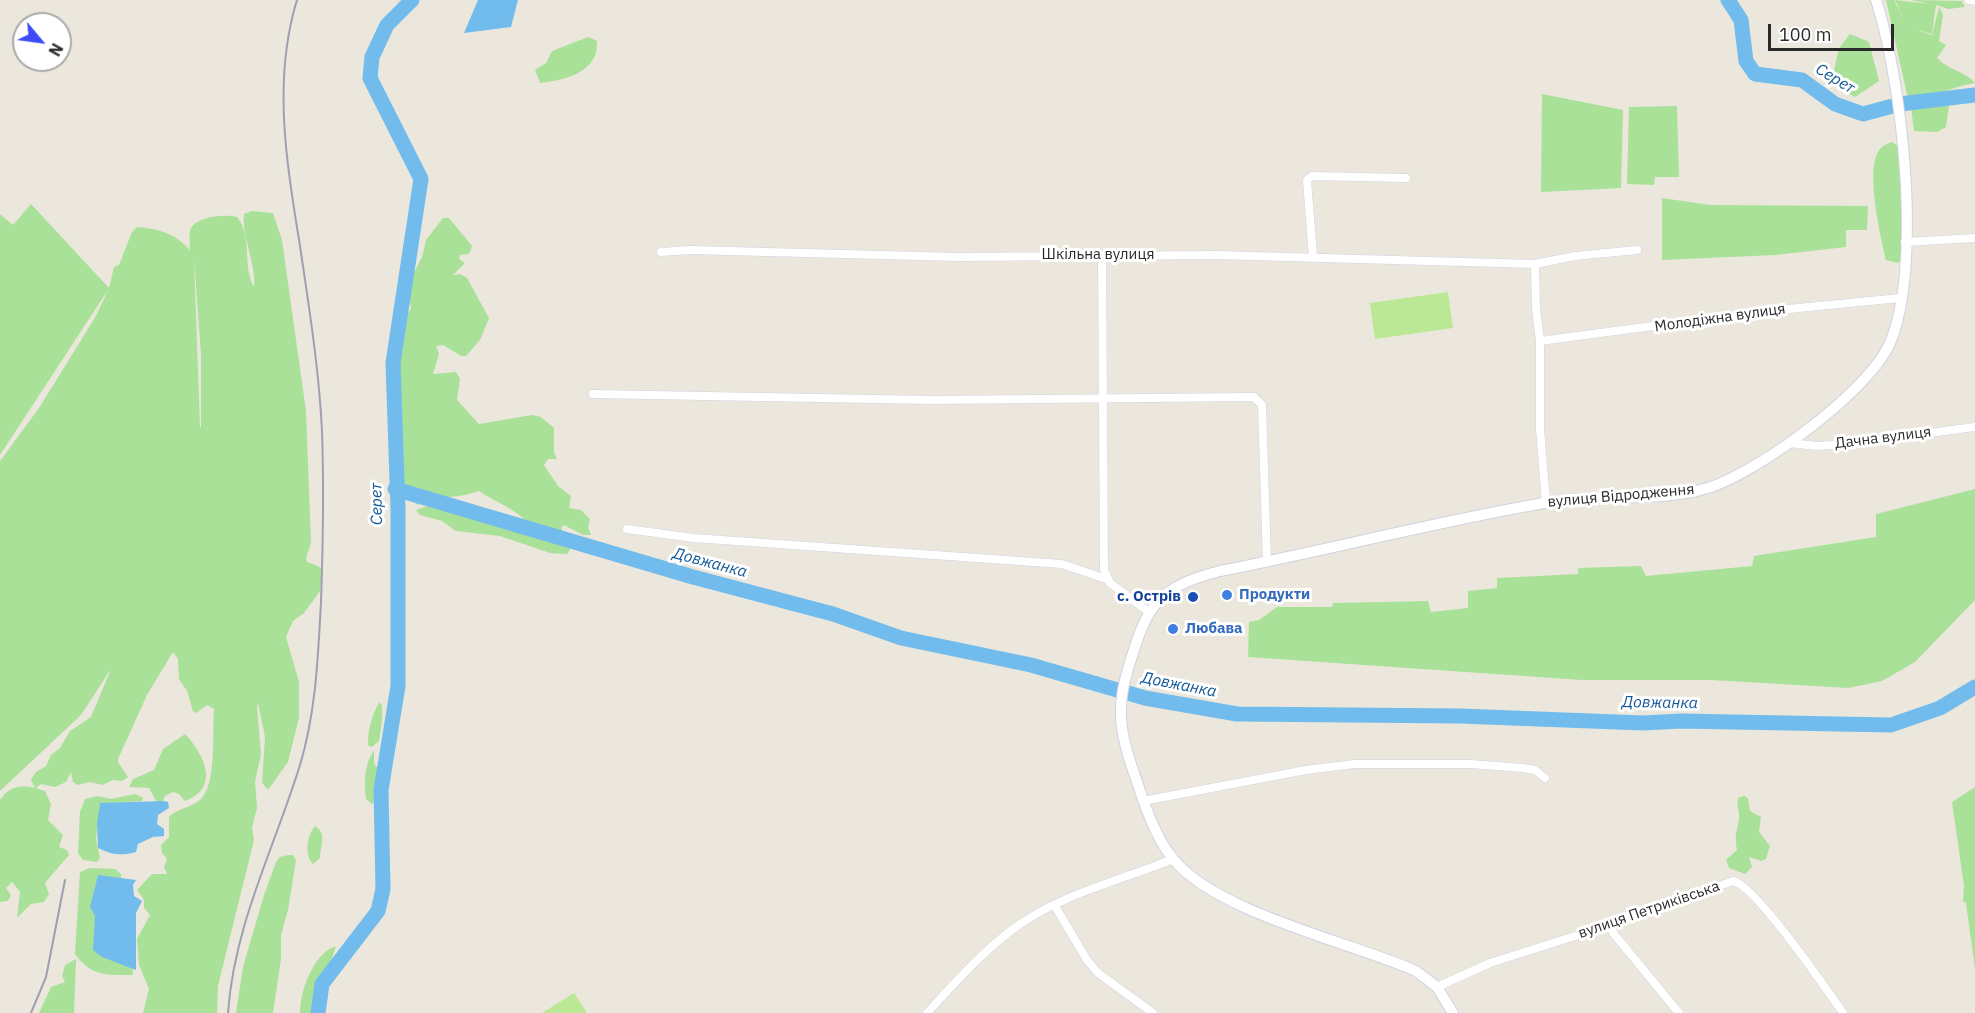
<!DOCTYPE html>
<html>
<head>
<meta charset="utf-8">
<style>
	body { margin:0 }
	#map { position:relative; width:1975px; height:1013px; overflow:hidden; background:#ece7dc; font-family:"IBM Plex Sans",sans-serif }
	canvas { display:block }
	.north { position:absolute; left:12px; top:12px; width:60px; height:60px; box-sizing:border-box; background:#fff; border:2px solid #aaa; border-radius:50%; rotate:119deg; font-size:16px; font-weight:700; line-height:24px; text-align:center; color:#2a2a2a }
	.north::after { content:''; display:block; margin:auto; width:21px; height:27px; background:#3e4af6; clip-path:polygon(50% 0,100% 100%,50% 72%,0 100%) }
	.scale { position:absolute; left:1768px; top:24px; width:126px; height:27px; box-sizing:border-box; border:3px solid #2a2a2a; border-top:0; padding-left:8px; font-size:18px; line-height:21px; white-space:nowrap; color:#2a2a2a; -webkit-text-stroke:4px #fff; paint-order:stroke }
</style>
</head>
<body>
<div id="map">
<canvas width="1975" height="1013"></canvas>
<div class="north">N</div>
<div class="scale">100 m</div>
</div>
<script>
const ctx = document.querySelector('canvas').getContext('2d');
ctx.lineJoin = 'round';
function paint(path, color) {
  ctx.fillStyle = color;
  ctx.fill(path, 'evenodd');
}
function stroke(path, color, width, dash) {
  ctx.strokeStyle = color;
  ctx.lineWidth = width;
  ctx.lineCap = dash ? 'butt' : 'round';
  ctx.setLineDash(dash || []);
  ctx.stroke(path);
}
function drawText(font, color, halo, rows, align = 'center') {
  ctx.font = font + ' "IBM Plex Sans",sans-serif';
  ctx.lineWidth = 6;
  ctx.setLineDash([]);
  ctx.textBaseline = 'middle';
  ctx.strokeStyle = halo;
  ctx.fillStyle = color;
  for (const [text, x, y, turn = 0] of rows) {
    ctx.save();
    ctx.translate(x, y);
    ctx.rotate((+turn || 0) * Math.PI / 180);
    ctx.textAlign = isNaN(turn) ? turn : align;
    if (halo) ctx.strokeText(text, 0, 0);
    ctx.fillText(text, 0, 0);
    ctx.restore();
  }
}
paint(new Path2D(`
	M1886,0H1894L1905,22L1895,0L1929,4L1911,0L1962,1L1965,7L1948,9L1936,5L1932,34L1913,29L1932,35L1939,7L1943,15L1939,41L1946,45L1937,58C1948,70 1965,71 1975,83C1952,87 1931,98 1908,99Z
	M1850,34L1869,42L1879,81L1855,97L1831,84L1839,48Z
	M588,37L597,41C599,72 566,80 540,83L535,70L546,63L552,51Z
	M1542,94L1623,110L1621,188L1541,192Z
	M1928,103L1949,105L1946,127L1937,132L1914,131L1911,107Z
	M1677,106L1679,177H1655L1654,185L1627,184L1629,107Z
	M1892,142L1900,148L1906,255L1898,263L1886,260C1881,237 1864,168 1880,149C1882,146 1889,143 1892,142Z
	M1662,198L1710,205L1868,206L1867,230H1846V247L1775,255L1662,260Z
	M31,204L109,288L114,267L119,265L132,232L137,227C159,229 175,233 190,250C190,245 189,235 190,231C194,216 225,214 237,217C253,237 242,267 254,287C257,265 241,236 244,214L252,211L273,213L282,240L306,411L311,543L306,558L307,562L318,566L322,569L320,591L304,613L293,621L286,637L299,682V718L288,762L268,790L262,783L265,737L258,703L257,706L261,755L255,781L257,808L252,828L254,840L218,986L217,1013H143L149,989L139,965L137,939L150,915L144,908V900L137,890L152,874H167L164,867L167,859L162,853L161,845L169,837V817C177,808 192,808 201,799C217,783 212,732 214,709L207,705L196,713L193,711L187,691L179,679L178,659L173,652L147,695L118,759V762L128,777L122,781L113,780L102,785L90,782L78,785L73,782L71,772L66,782L55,787L41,784L36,788L45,791L51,804L48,820L63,835L59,847L67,850L69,855L45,883L49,894L44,902L31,904L17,918L20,892L12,882L6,888L11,895L8,901L0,902V800C10,786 19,785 35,788L31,780L36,772L46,766L51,755L60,748L70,731L91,717L111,669L81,715L0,791V461L39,408L96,316L108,290L0,455V214L13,225ZM194,259L201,355V427H200Z
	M443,218H449L472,246L469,254L460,255L459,259L465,263L453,275L460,274L467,278L489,318L480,340L466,356H461L443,345L436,346L439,354L433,374L456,372L460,379L457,400L479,424L532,415L541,417L554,428V452L557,459H548L544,465L558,486L571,496L569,508L581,510L590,519L588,527L591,535H583L564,525L561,528L573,545L567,554L550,553L500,536L456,531L442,521L420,515L416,510L442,501L480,507L525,520C513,508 494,501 479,491C457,499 441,495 417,505L395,479V447L389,430L401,403L392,377L403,350L401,328L411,308L407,286L422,257L426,240Z
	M1975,489V600L1915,662L1882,681L1848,688L1711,680H1582L1248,657L1249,622L1259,620L1277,607H1332L1333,603L1428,601L1431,612L1468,608V591L1497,588V578L1578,574V568L1641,566L1646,576L1752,566L1754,556L1876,537V514Z
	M379,702L382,705C383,719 381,729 379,741L372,747L368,745C368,728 372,716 379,702Z
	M185,734C204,754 221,788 185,801L179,794L173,792L165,796L162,803L156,801L149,788L129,787L133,779L154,770L163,749Z
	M374,750V764L382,772C383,785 382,796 372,804L366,799C364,782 364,765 374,750Z
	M1975,787V969L1966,903L1963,901L1964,886L1952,802Z
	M135,794L143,798L142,801L100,804L96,839L100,858L97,862L83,860L78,853L80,812L85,799L98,796L111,799Z
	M1744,796L1748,798L1750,811L1761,817L1759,832L1770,846L1766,859L1761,861L1749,857L1752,867L1745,874L1729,868L1726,860L1737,850C1734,833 1737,833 1739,819C1740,811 1736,806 1738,798Z
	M315,826C328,835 320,845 320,858L313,864C304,855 307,835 315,826Z
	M288,855H293L296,860L288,910L281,935V959L273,1013H236L243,967L264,895L276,862L280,857Z
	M90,868L115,869L121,874L133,975C106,975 92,977 75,954L80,872Z
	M336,946L315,1013H300C300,992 313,953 336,946Z
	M76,959L74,1013H39L51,987L65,982L62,976L65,965Z`), '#a9e199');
paint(new Path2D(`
	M1448,292L1453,328L1375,339L1370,303Z
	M574,993L587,1013H542Z`), '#bbe895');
paint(new Path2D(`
	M478,0H518L511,27L464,33Z
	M163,801L168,802L169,808L158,815L157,824L164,829V836L153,837L138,844L136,852C122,856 111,855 98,848L97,824L100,803Z
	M98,875L136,880L133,885L134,896L142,901L136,913V970L102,957L93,950L95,916L90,907Z`), '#71bcec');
stroke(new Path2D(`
	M1728,0L1741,20L1746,61L1755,74L1802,80L1835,104L1863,114L1900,104L1975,95
	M395,489L693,577L833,614L901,638L1031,665L1145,698L1237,714L1460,716L1643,723L1681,721L1891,725L1940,708L1975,687
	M318,1013L322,984L378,911L383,889L381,790L398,686V509L393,363L421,179L370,78L372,57L387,25L412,0`), '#71bcec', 15);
const street = new Path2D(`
	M1969,0L1975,1
	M1905,242L1975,238
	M661,252L690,250L958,257L1216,255L1535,264L1575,256L1637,250
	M1102,255L1104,570L1110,583L1149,612
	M1313,257L1307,180L1312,176L1406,178
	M1535,264L1536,308L1540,341V429L1546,502
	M1540,341L1758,312L1900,298
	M593,394L931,400L1254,397L1262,405L1267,562
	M1790,443L1817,446L1846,444L1975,427
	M627,529L693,538L1062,564L1106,579
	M1143,801L1306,770L1355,764H1471L1523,768L1535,770L1545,778
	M1055,906L1087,960L1098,973L1153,1013
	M1609,925L1614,934L1679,1013
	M1437,987L1490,963L1622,921L1733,881C1755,885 1827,990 1843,1013
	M927,1013C954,984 981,953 1013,929C1060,894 1120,881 1173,859`);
const secondary = new Path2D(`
	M1453,1013L1437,987L1416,971C1350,942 1218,913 1174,860C1155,837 1145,806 1136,779C1121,737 1115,711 1128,669C1147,606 1155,588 1220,571C1328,550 1435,522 1544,503C1599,493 1657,504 1711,487C1761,470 1869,391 1890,343C1923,265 1902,80 1876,0`);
stroke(street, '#d1d2e2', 9);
stroke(secondary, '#d1d2e2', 12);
stroke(street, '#fff', 8);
stroke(secondary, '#fff', 10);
stroke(new Path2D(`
	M31,1013L46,977L65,880
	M228,1013C234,925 274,849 300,765C316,712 318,657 321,602C323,545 324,488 322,431C319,369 309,307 300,246C287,165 272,81 297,0`), '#9f9fb4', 2);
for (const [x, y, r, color] of [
	[1227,595,6,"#3f7fe0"],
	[1193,597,6,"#1a4fb4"],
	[1173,629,6,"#3f7fe0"]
]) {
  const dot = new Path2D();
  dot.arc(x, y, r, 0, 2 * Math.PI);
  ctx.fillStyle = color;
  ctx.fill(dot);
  stroke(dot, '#fff', 2);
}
drawText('15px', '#2a2a2a', '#fff', [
	["Шкільна вулиця",1098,255],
	["Молодіжна вулиця",1720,318,-8],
	["Дачна вулиця",1883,438,-7],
	["вулиця Відродження",1621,496,-5],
	["вулиця Петриківська",1649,910,-19]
]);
drawText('bold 15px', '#366cbe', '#fff', [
	["Продукти",1239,595],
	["Любава",1185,629]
], 'left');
drawText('bold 15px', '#164399', '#fff', [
	["с. Острів",1181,597]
], 'right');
drawText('italic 16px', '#105897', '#fff', [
	["Серет",1835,79,31],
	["Серет",377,504,-91],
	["Довжанка",710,563,15],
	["Довжанка",1179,685,11],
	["Довжанка",1660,703,1]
]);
</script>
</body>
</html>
